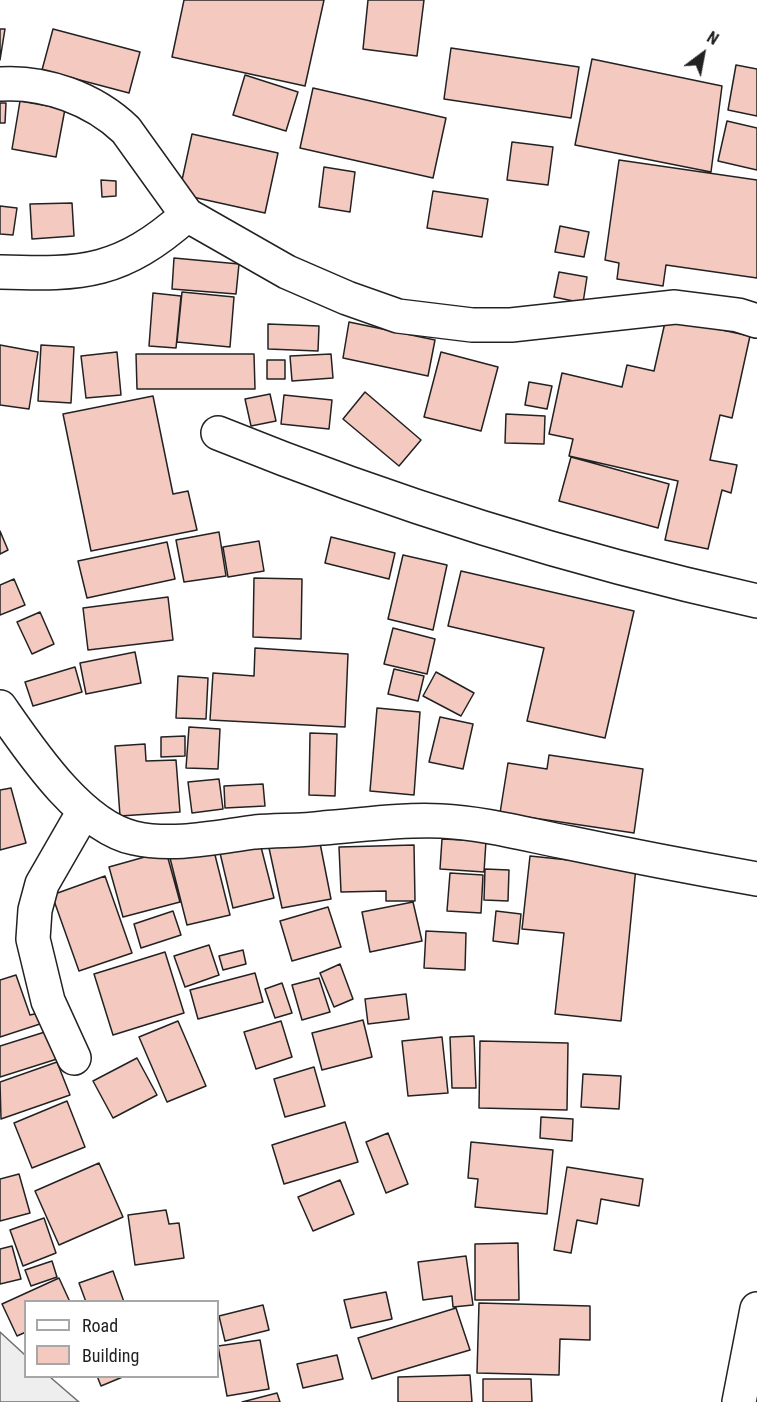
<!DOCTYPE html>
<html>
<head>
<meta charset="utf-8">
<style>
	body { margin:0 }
	#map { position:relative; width:757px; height:1402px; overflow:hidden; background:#fff; font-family:"Roboto Condensed",sans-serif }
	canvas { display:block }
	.legend { position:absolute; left:24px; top:1300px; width:195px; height:78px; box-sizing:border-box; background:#fff; border:2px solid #a7a7a7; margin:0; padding:8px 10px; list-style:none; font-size:18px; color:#222 }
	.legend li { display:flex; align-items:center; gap:12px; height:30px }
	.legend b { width:30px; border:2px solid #a7a7a7 }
	.north { position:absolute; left:673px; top:24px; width:60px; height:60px; -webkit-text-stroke:4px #fff; paint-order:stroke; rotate:32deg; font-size:16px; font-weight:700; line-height:24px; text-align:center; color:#222 }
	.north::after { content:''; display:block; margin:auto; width:21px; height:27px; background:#222; clip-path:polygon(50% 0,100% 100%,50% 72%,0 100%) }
</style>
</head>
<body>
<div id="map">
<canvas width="757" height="1402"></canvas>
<ul class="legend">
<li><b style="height:8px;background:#fff"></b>Road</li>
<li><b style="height:16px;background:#f3c9c0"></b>Building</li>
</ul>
<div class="north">N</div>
</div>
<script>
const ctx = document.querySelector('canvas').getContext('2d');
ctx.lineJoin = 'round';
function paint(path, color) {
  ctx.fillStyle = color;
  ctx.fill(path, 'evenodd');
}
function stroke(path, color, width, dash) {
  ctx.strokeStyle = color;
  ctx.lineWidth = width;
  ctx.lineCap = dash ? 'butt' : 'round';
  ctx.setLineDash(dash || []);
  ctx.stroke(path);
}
const green = new Path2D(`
	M0,1332L25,1355L26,1376L50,1377L79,1402H0Z`);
paint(green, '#eee');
stroke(green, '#6f6f6f', 1.5);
const building = new Path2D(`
	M184,0H324L305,86L172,57Z
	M368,0H424L417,56L363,49Z
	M0,29H5L0,60Z
	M53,29L140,52L129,93L42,70Z
	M451,48L579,67L571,118L444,99Z
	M592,59L722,86L711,172L575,145Z
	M736,65L757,69V116L728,110Z
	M245,75L298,92L286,131L233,115Z
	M313,88L446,118L433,178L300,148Z
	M20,101L65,109L56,157L12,149Z
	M0,103H6L5,123H0Z
	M727,121L757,128V170L718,161Z
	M192,134L278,153L265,213L179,194Z
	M512,142L553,147L548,185L507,180Z
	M619,160L757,180V278L666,265L663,286L617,279L619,263L605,260Z
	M324,167L355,172L350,212L319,207Z
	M101,180L116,181V196L102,197Z
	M433,191L488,199L482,237L427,228Z
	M72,203L74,236L32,239L30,204Z
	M0,206L17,208L13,235L0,234Z
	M560,226L589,232L584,257L555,252Z
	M174,258L239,264L236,294L172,289Z
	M559,272L587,277L583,303L554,297Z
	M182,292L234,297L230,347L177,342Z
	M153,293L181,296L176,348L149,346Z
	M666,318L750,336L732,418L720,415L710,460L737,465L731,493L722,490L708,549L665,540L678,481L569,456L573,439L549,434L562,373L622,387L627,365L654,371Z
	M349,322L435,340L428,376L343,358Z
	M268,324L319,326L318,351L268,349Z
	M0,345L38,352L29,409L0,405Z
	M41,345L74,347L71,403L38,401Z
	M117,352L121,395L86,398L81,356Z
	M441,352L498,367L481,431L424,417Z
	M136,354H254L255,389H137Z
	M331,354L333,378L292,381L290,356Z
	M267,360H285V379H267Z
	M529,382L552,386L547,409L525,405Z
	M365,392L421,440L399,466L343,419Z
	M270,394L276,421L251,426L245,399Z
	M284,395L332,400L329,429L281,424Z
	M153,396L173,494L188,491L197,530L91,551L63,414Z
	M506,414L545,416L544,444L505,443Z
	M571,457L669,484L658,528L559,501Z
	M0,531L8,550L0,554Z
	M219,532L226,576L184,582L176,540Z
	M331,537L395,553L389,579L325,563Z
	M259,541L264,571L228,577L223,547Z
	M167,542L175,579L87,598L78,561Z
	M403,555L447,565L433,630L388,619Z
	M461,571L634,611L605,738L527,721L544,648L448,626Z
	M254,578L302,579L301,639L253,637Z
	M14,579L25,605L0,615V585Z
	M168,597L173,640L88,650L83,608Z
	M40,612L54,644L32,654L17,622Z
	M393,628L435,639L427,674L384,664Z
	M255,648L348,654L345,727L210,720L213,673L254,676Z
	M135,652L141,683L86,694L80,663Z
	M75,667L82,692L33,706L25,682Z
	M394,669L424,676L418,701L388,694Z
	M436,672L474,693L461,716L423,696Z
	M178,676L208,678L206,719L176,718Z
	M377,708L420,712L414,795L370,791Z
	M440,717L473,724L463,769L429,762Z
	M189,727L220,729L218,769L186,768Z
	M310,733L337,734L335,796L309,795Z
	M185,736V756L161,757V737Z
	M145,744L146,761L176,760L180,812L120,816L115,746Z
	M549,755L643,769L634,833L500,813L508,763L547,769Z
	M219,779L223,809L192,813L188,782Z
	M263,784L265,806L225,808L224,786Z
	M11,788L26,843L0,850V790Z
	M319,838L331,899L282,908L269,848Z
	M442,839L486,841L484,872L440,869Z
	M260,843L274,898L233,908L220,853Z
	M414,845L415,901H386V891L341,892L339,847Z
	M213,847L230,915L187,925L170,858Z
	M166,851L180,902L123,917L109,867Z
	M530,856L636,867L621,1021L555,1014L564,933L522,929Z
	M485,869L509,870L508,901L484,900Z
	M450,873L483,875L481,913L447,911Z
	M105,876L132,953L79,971L52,895Z
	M413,902L422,941L370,952L362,912Z
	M328,907L341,947L292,961L280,921Z
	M173,911L181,935L141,948L134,924Z
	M496,911L521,914L518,944L493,941Z
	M426,931L466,933L465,970L424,968Z
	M209,945L219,975L185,987L174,956Z
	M243,950L246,964L223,970L219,956Z
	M165,952L184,1013L113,1035L94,974Z
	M340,964L353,999L334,1007L320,973Z
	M255,973L263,1002L198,1019L190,990Z
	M16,975L30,1015L39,1013L43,1023L0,1037V980Z
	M319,978L330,1012L302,1020L292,985Z
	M282,983L292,1013L275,1018L265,989Z
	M406,994L409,1019L368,1024L365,999Z
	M363,1020L372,1057L322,1070L312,1033Z
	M178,1021L206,1086L167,1102L139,1037Z
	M281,1021L292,1057L256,1069L244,1032Z
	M48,1031L57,1059L0,1077V1046Z
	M474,1036L476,1088H452L450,1037Z
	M442,1037L448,1093L408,1096L402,1041Z
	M480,1041L568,1043L567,1110L479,1108Z
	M137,1058L157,1095L113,1118L93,1081Z
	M57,1062L70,1095L1,1119L0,1082Z
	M314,1067L325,1106L285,1117L274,1079Z
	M583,1074L621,1076L619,1109L581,1107Z
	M67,1101L85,1147L32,1168L14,1123Z
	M541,1117L573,1119L572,1141L540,1138Z
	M345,1122L358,1162L284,1184L272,1145Z
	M388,1133L408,1184L386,1193L366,1142Z
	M471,1142L553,1150L547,1214L475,1207L478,1179L468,1178Z
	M99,1163L123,1217L59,1245L35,1191Z
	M567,1167L643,1179L639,1206L601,1199L597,1224L577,1220L571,1253L554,1250Z
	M19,1174L30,1213L0,1221V1179Z
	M340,1180L354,1214L313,1231L298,1197Z
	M166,1210L169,1224L179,1223L184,1258L135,1265L128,1215Z
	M44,1218L56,1253L23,1266L10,1230Z
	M518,1243L519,1300H475V1244Z
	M12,1246L21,1279L0,1284V1249Z
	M466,1256L473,1305L453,1307L452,1296L423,1300L418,1262Z
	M52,1261L57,1277L31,1286L25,1270Z
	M113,1271L124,1302H86L79,1283Z
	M59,1278L70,1302H26V1332L17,1336L2,1304Z
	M386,1292L392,1319L351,1328L344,1300Z
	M479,1303L590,1306V1340L560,1339L559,1375L477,1373Z
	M263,1305L269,1330L225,1341L219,1316Z
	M456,1308L470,1350L372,1379L358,1338Z
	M260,1340L269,1389L227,1396L218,1346Z
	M337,1355L343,1379L303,1388L297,1364Z
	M470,1375L472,1402H398V1377Z
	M97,1376H125L101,1386Z
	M483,1379H531L532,1402H483Z
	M277,1393L280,1402H242Z`);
paint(building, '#f3c9c0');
stroke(building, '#222', 1.5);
const minor = new Path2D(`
	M0,84C45,81 94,99 126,130L187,215L287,272L347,298L398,316L472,325H511L675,307L738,315L757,321
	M0,272C85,275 121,273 187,215
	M218,433C393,504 573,560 757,601
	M0,707C30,750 80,826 134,838C173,847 216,837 255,832C278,830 301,831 323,828C362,825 401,819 441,821C484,823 528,835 570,843C632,856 695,868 757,879
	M74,1058L48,1001L33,939L35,910L42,884L84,811`);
const primary = new Path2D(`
	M739,1402L757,1309`);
stroke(minor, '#222', 36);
stroke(primary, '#222', 36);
stroke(minor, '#fff', 33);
stroke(primary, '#fff', 33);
</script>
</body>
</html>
